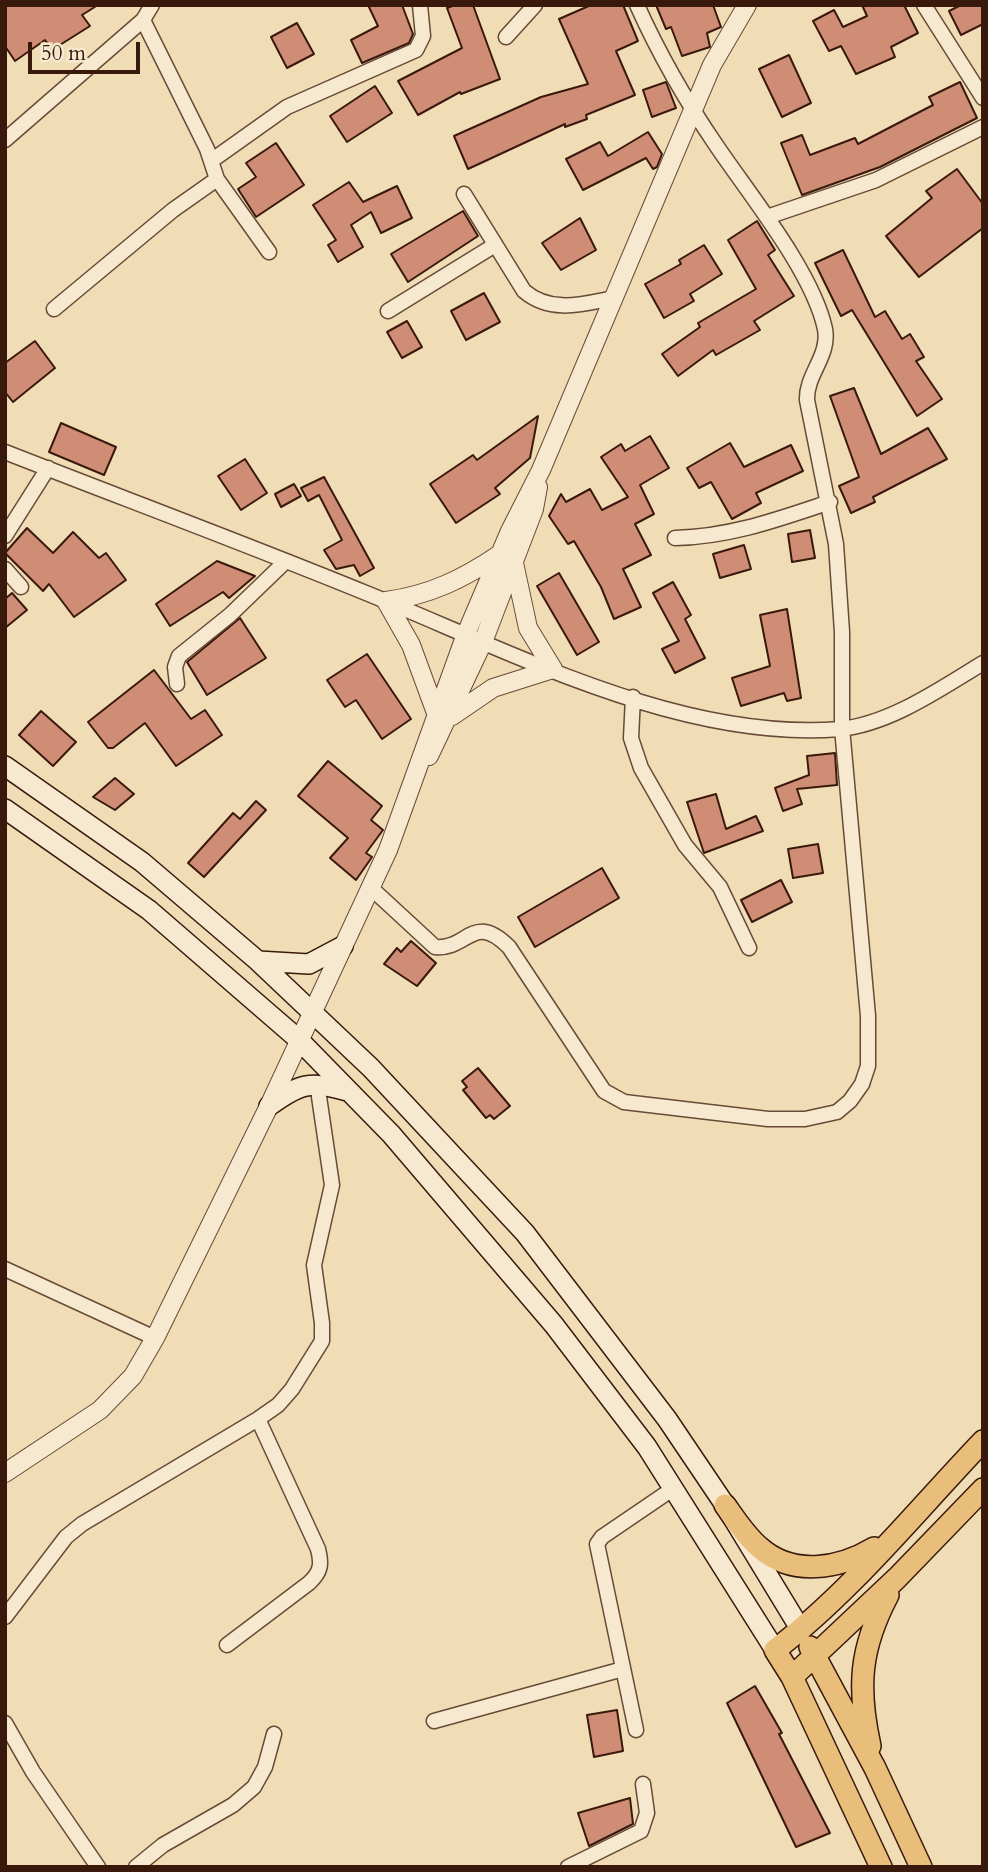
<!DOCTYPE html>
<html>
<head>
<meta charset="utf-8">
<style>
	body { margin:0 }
	#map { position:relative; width:988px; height:1872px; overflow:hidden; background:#f1ddb5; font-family:Cardo,serif }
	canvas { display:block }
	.frame { position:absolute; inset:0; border:7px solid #3a190d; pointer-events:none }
	.scale { position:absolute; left:28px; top:42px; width:112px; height:32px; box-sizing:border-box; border:4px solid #3a190d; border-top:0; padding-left:9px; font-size:21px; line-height:24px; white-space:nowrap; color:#3a190d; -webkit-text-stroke:5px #f6e9cf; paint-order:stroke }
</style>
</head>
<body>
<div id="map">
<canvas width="988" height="1872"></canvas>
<div class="frame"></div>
<div class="scale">50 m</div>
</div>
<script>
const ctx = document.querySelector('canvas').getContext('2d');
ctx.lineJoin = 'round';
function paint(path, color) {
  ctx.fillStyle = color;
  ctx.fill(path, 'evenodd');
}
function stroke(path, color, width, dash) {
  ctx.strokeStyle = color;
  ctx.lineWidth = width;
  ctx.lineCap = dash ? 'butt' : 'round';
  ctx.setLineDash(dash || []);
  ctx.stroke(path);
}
const building = new Path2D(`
	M5,5H98L82,15L90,26L52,50L45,40L15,61L5,46Z
	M368,5H402L413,34L409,43L362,63L351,40L378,26Z
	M455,5H473L500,79L461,94L460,92L418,115L398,81L462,48L447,8Z
	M591,5H623L638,41L616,51L635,95L586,115L587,119L565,127V124L468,169L454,136L541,97L588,84L559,19Z
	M656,5H713L721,27L707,33L710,47L682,56L671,27L666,29Z
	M862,5H904L918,33L891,47L895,57L856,74L841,46L829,51L813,21L834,10L843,27L867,16Z
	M961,5H983V24L961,35L949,11Z
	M297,23L314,54L287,68L271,37Z
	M789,55L811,103L782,117L759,69Z
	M666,82L676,108L652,117L643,90Z
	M960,82L977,118L880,167L802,195L781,143L802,135L810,155L855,138L858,144L933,105L929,97Z
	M375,86L392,113L347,142L330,116Z
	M648,132L662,154L657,167L653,169L646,158L583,190L566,159L600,142L608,156Z
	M276,143L304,185L256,217L238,189L256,177L246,163Z
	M957,169L983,204V228L919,277L886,236L932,198L926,191Z
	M349,182L363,202L397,186L412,218L381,233L371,212L351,225L363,247L338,262L328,245L336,240L313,205Z
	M463,211L478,236L408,282L391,254Z
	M580,218L596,250L561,270L542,243Z
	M757,221L775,250L768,255L794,296L754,321L760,330L716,355L713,350L678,376L662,354L700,327L698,323L756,289L728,240Z
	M704,245L722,274L690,294L694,301L664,318L645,284L681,264L679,260Z
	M843,250L875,317L885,311L902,339L910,334L924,357L916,361L942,399L917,416L852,310L841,316L815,263Z
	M484,293L500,322L466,340L451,311Z
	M407,321L422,347L402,358L387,332Z
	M35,341L55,368L13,402L5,392V363Z
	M854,388L881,454L928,428L947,459L873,497L875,502L851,513L839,486L859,477L830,396Z
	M538,416L530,458L495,488L500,494L456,523L430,484L473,455L477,460Z
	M61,423L116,447L104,475L49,452Z
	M650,436L669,468L640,485L654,514L635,524L651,555L623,569L641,607L614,619L601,587L574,541L568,544L549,516L561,494L566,502L590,489L602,510L628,497L601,457L621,444L625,451Z
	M730,443L744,467L791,445L803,471L756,493L761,503L732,519L711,482L699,488L687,468Z
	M245,459L267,493L241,510L218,476Z
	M324,477L374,568L360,576L354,565L336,569L324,550L342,540L319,495L308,501L301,488Z
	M294,484L301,496L281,507L275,494Z
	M27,528L53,553L73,532L99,558L106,553L126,580L74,617L49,584L43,591L5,553Z
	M810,530L815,558L792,562L788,534Z
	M744,545L751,569L720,578L713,554Z
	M217,561L255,576L229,598L223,592L170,626L156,604Z
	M559,573L599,642L577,655L537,586Z
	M673,582L691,615L685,619L705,658L675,673L662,649L679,641L653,593Z
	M12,593L27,610L5,628V599Z
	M787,609L801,698L787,701L784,693L741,706L732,678L770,666L760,615Z
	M240,618L266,658L207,695L187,662Z
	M367,654L411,719L382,739L356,700L345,707L327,680Z
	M154,670L191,719L205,710L222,735L176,766L145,723L113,748H108L88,722Z
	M41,711L76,742L53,766L19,735Z
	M835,753L837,785L797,789L802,804L783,811L775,788L809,775L807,756Z
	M328,761L382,806L371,820L383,830L366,853L372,857L356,880L330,858L348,838L298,796Z
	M115,778L134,794L115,810L93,797Z
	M716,794L726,829L756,816L763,831L704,853L687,802Z
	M256,801L266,810L204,877L188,863L233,813L240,819Z
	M818,844L823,873L793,878L788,849Z
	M602,868L619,898L535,947L518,917Z
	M781,880L792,902L752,922L741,900Z
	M411,941L436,963L417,986L384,964L397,948L401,952Z
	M478,1068L510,1106L494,1119L490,1115L486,1118L463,1090L467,1087L462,1081Z
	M755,1686L782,1733L779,1734L830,1833L796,1847L727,1703Z
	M617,1710L623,1751L594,1757L587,1715Z
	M630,1798L633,1824L589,1846L578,1813Z`);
paint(building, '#d08d76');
stroke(building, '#3a190d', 2);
const minor = new Path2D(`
	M924,5L983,98
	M506,37L535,5
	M5,140L143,20
	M211,161L287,107L416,50L423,36L420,5
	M217,179L269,252
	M464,194L524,291C551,314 583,304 614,298
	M767,217L876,180L983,127
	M54,309L173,210L217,179L207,149L143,20L152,5
	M388,311L495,245
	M5,452C125,499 246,544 366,593C510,651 681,742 840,729C890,724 940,689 983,663
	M5,536L48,468
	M675,538C730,537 779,519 830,502
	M5,569L21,587
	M177,684L175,667L179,656L230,615L286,561
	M633,697L631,738L641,768L685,845L720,887L749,948
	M370,887L435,947C468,950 473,911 509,947L604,1091L624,1102L768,1119H805L837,1112L850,1101L862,1084L868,1066V1016L842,728V632L836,544L807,400C806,374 830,356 825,329C813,272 749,194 716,145C686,101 659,54 637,5
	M5,1269L155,1338
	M5,1617L66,1537L82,1524L258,1419L278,1405L292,1389L322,1341V1323L314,1265L332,1185L317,1083
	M227,1645L309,1583C321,1572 322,1564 318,1549L258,1419
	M434,1721L623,1669
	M5,1723L33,1772L98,1867
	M636,1730L597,1544L602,1537L674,1488
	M136,1867L163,1845L233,1805L254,1787L265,1767L274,1734
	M568,1867L641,1831L647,1813L643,1784`);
const tertiary = new Path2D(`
	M436,713L411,645L386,601C430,595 463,579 500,554
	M452,716L493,688L553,669L528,628L514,563
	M429,756L483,642L534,509L538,487
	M5,1473L100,1410L133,1376L155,1338L269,1106L388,850L466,634L510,531L541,470L712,65L747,5`);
const secondary = new Path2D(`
	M5,766L142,862L258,961L371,1068L525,1233L667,1419L725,1505L801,1630
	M5,809L149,910L298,1039L391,1134L554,1325L647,1447L775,1650
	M258,961L309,964L343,946
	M269,1106C299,1084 310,1080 347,1091`);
const primary = new Path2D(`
	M725,1505C735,1519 745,1535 759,1547C792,1577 839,1569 874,1548
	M810,1647L875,1768L921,1867
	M792,1677L897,1578L983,1489
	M870,1746C857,1687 860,1648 888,1595
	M881,1867L792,1677L775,1650C852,1591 916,1511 983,1441`);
stroke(minor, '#684a37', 17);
stroke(tertiary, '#684a37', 20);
stroke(secondary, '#3a190d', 22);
stroke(primary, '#3a190d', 24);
stroke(minor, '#f6e9cf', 14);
stroke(tertiary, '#f6e9cf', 18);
stroke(secondary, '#f6e9cf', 19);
stroke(primary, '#e8be7a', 21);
</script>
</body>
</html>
